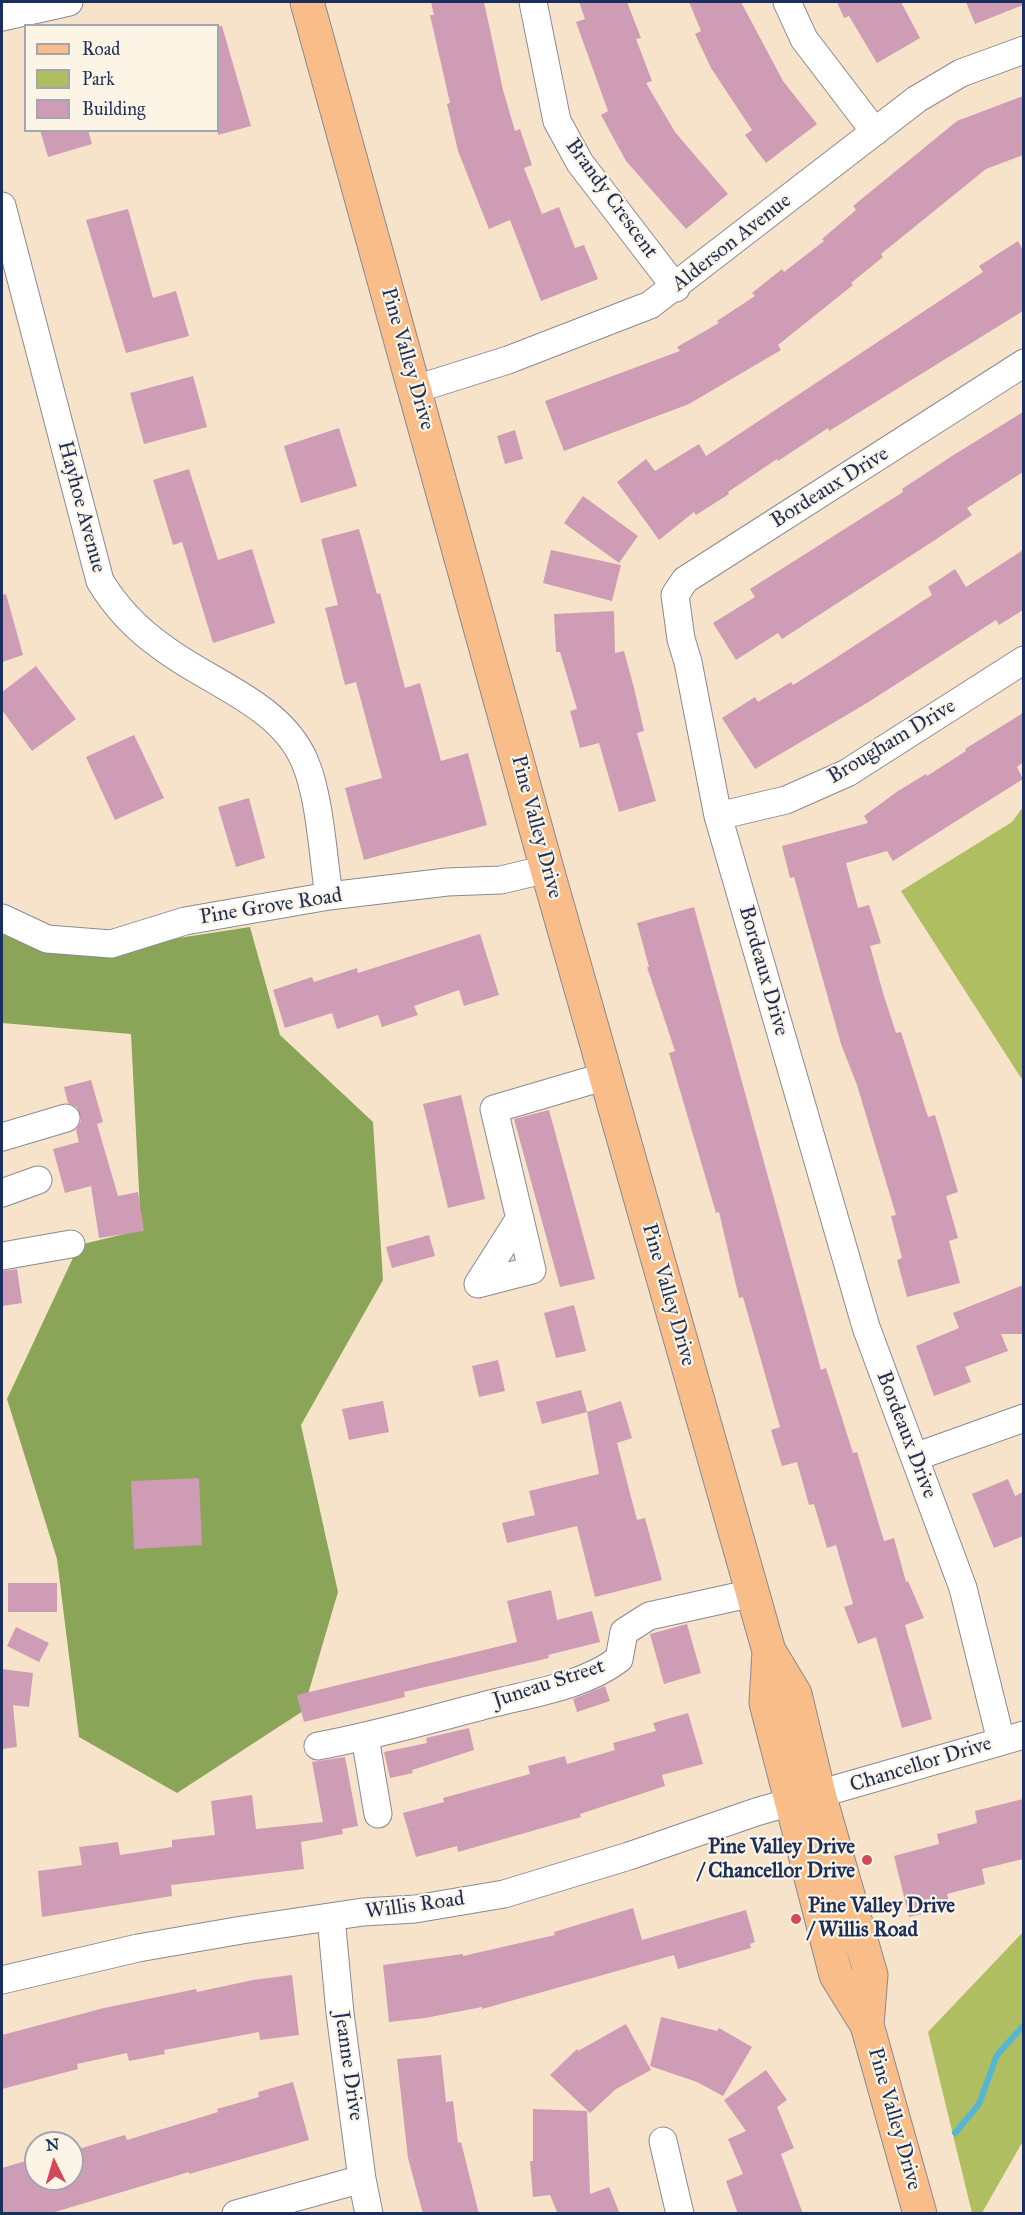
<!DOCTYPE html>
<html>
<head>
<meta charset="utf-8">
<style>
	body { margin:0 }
	#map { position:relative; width:1025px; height:2215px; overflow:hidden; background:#f7e3c9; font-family:"IM FELL Great Primer",serif }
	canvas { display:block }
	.frame { position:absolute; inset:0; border:3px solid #1b2f5e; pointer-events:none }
	.legend { position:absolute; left:24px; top:24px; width:195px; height:108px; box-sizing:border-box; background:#fcf5e5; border:2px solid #a2a6af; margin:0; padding:8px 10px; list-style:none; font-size:18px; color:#1b2f5e }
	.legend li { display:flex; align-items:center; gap:12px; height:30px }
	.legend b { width:30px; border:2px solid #a2a6af }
	.north { position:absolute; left:24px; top:2131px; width:60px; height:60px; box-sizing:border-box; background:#fcf5e5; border:2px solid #a2a6af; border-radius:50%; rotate:355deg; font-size:16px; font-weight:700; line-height:24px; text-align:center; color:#1b2f5e }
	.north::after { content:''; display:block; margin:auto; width:21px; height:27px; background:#d1495b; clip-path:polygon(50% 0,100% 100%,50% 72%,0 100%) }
</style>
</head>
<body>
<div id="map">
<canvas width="1025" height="2215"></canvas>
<div class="frame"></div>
<ul class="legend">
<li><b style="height:8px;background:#f8bd89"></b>Road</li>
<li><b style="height:16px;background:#aebe61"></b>Park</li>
<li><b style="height:16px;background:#cf9cb5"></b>Building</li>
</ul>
<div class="north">N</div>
</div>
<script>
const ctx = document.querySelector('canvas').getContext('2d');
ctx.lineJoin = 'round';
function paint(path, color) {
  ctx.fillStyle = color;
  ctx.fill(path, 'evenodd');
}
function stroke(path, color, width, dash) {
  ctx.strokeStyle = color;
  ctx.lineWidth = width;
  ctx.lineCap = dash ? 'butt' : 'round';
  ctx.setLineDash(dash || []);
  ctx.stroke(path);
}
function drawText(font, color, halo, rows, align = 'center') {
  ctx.font = font + ' "IM FELL Great Primer",serif';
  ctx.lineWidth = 4.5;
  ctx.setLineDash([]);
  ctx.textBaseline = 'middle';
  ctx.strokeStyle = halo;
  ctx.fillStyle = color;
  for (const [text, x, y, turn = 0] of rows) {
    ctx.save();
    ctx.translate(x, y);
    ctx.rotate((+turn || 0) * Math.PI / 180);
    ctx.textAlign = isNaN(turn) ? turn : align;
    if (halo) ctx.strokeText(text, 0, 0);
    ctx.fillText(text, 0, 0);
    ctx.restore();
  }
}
paint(new Path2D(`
	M1023,807V1081L901,891L1012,822Z
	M1023,1932V2141L982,2213H972L928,2032Z`), '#aebe61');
paint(new Path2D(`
	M250,927L280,1035L373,1122L383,1280L301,1425L338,1592L303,1711L177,1793L79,1737L57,1559L7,1399L79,1245L141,1230L131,1034L2,1023V930L94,951Z`), '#8aa557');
stroke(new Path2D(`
	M955,2133L979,2104L997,2055L1024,2025`), '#55b6d4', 6);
paint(new Path2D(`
	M431,2H484L503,90L515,131L520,129L532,165L524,168L542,214L559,207L575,248L584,245L598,279L541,301L510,220L489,229L458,151L447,104L450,103L430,15H434Z
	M579,2H627L641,38L636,39L652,81L646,83L675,132L728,194L686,229L626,161L601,115L608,111L576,22L585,19Z
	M689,2H741L783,81L817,124L766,163L745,135L752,130L711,68L695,34L701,31Z
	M837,2H901L920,38L877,63L849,16L844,18Z
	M966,2H1023V5L975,24Z
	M218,26H222L251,126L218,135Z
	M1023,96V155L986,169L881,254L883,257L851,283L853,285L778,345L781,350L689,404L564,451L545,401L680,351L677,347L719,323L717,321L755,296L752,293L782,269L784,272L824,241L822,239L856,210L853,206L957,121Z
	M40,130H88L92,144L48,157Z
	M128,209L153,298L176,291L189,336L126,353L86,220Z
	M1018,241L1023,250V311L829,431L828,428L778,461L777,459L728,492L729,494L696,515L694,512L659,540L617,482L646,459L655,471L699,444L706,456L983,272L979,266Z
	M193,376L207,427L144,444L130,393Z
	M1023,412V472L967,508L972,515L935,540L782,639L778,633L736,660L713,623L755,597L750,589L903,492L902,489L952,456Z
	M339,428L357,486L301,503L284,446Z
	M515,430L523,459L505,464L497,436Z
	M189,469L218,560L252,549L275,623L213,643L182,542L173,545L153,480Z
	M583,496L638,536L619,563L564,523Z
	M359,529L377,594L380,593L405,688L420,683L441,761L468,753L487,825L364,860L345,788L382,778L356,682L345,685L336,650L325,608L338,605L321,539Z
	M551,550L621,565L612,601L543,583Z
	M1023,550V610L999,625L996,620L867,703L755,769L722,718L755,697L758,702L791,682L793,685L831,661L932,595L928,587L955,569L966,587Z
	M6,594L23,655L2,662V595Z
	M614,611L615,653L624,651L634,688L644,731L637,733L656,801L619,812L599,743L580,748L570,711L577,709L560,652H556L554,614Z
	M36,666L76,719L32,751L2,710V692Z
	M1023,713V762L1017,767L1023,779L893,861L887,851L846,863L858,908L869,905L881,943L870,946L883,993L896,1033L901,1032L928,1117L935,1115L958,1192L946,1196L958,1238L949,1241L960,1283L907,1297L897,1260L902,1258L891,1216L896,1215L857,1085L841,1044L794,877L790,878L782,846L868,823L864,816L898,791L926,774L927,776L966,751L965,749Z
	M134,735L164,798L115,820L86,757Z
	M249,798L265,858L236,867L218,807Z
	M694,907L821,1370L826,1368L853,1453L857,1452L884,1541L894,1538L906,1582L908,1581L924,1618L905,1625L932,1719L902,1728L876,1637L858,1644L844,1607L853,1604L836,1545L827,1548L814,1504L809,1505L797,1462L782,1466L771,1430L780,1427L743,1297L739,1298L719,1212L716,1213L669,1053L675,1051L647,967H649L637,923Z
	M480,934L499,995L464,1006L459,990L414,1006L418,1015L382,1027L378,1015L337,1029L332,1013L285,1028L273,990L312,977L314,982L357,968L358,973Z
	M91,1080L103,1122L97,1124L118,1196L138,1192L144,1231L99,1238L91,1186L65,1193L53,1149L79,1142L76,1130L81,1121L77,1107L68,1103L64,1087Z
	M461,1095L485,1199L448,1208L423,1104Z
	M549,1110L595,1279L560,1287L514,1119Z
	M429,1235L435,1256L392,1268L386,1247Z
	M17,1269L22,1303L2,1306V1271Z
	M1023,1285V1334H1001L1008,1351L965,1367L971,1382L934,1396L916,1346L959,1328L953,1313Z
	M574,1305L586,1351L556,1358L544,1313Z
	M498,1360L505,1391L479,1397L472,1366Z
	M581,1390L587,1412L542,1424L536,1402Z
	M383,1401L389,1432L349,1440L342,1409Z
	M621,1401L632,1438L617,1443L637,1520L645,1518L662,1580L595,1597L577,1526L507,1543L502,1523L535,1515L529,1491L599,1474L587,1412Z
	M199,1478L202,1545L134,1549L131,1481Z
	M1008,1479L1015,1496L1023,1492V1536L994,1548L972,1494Z
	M8,1583H57V1612H8Z
	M551,1590L557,1620L592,1611L600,1642L548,1655L549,1658L404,1692L405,1697L304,1722L297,1695L517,1642L507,1601Z
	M687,1624L701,1673L664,1684L650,1634Z
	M16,1627L49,1643L39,1662L7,1646Z
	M2,1669L33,1673L29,1707L13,1705L17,1747L2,1749Z
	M605,1686L610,1701L577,1712L573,1699Z
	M688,1713L703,1764L662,1775L665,1786L580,1814L581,1817L458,1852L457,1846L416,1857L403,1813L444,1802L443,1798L530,1774L528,1766L565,1756L567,1764L615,1750L613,1743L656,1731L653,1723Z
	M469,1728L474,1750L412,1770L413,1773L390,1778L384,1752L427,1743L426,1738Z
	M345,1757L358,1826L342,1829L343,1834L301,1842L304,1869L171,1885L172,1896L42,1917L38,1871L82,1865L79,1847L118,1842L120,1855L172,1847V1840L215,1835L211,1801L252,1795L256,1829L323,1822L312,1762Z
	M1023,1799V1859L982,1869L985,1884L947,1894L950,1907L909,1917L894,1856L939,1844L937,1834L977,1823L975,1811Z
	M633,1908L642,1940L746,1910L755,1942L750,1944L751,1948L678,1969L674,1955L482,2009V2007L425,2018L389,2022L383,1965L463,1954V1956L555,1935L554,1932Z
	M292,1975L299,2035L260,2040L259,2032L164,2050L165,2054L129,2061L127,2053L77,2064L78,2069L2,2089V2035L104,2008L196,1989L197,1992L253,1980Z
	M661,2017L717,2031L719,2028L752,2047L723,2096L697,2082L650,2066Z
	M626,2024L651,2070L616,2089L590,2113L550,2075L577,2049L578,2051Z
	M441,2055L446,2102L453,2101L458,2143L461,2142L479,2214H423L408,2158L397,2059Z
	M766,2070L787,2100L777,2107L794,2148L781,2154L803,2214H738L726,2181L743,2174L728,2139L746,2131L724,2100Z
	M293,2082L309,2140L189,2174V2172L48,2214H2V2168L36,2158V2179H72V2151L125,2135L127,2140L218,2112L217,2109L259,2097L258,2092Z
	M533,2109L587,2111L590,2194L609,2187L620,2214H558L550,2195L533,2197L530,2161H533Z`), '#cf9cb5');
const minor = new Path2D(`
	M533,2L557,121L580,163L676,288
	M787,2L804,39L875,132
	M2,17L69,2
	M2,206L100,581C115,606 138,630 162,647C209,683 281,704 305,762C320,797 323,857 329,896
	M416,389L508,360L650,305L917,99L961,73L1024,50
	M718,816L786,800L847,773L1024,660
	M2,918L47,939L111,944L185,921L329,896L447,882L501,880L547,869
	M2,1137L66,1118
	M2,1193L38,1180
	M520,1218L478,1284L532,1270L494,1109L606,1076
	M2,1256L71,1244
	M915,1457L1024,1418
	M365,1737L378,1814
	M1001,1741L963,1588L866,1327L718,816L688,662L681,639L675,595L685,580L1024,363
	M318,1746C378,1735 435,1718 494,1703C534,1693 586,1685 619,1659L624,1632L649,1616L753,1593
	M331,1917L340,2013L362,2179L369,2214
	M2,1980L138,1948L242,1930L363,1912L415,1909L504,1894L629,1856L756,1812L1024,1735
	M663,2141L680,2214
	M236,2214L362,2179`);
const major = new Path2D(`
	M307,2L547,869L769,1651L795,1694L819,1794L871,1975L867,2025
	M769,1651L766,1703L836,1975L867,2025L920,2214`);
stroke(minor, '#898994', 29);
stroke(major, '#898994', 35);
stroke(minor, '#fff', 27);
stroke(major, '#f8bd89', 33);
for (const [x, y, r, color] of [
	[867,1860,6,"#d1495b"],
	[796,1919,6,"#d1495b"]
]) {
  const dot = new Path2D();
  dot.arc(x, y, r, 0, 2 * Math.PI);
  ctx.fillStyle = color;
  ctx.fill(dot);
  stroke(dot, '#fcf5e5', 2);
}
drawText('21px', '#1b2f5e', '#fcf5e5', [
	["Brandy Crescent",611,199,54],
	["Alderson Avenue",732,243,-38],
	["Pine Valley Drive",407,359,74],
	["Bordeaux Drive",830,488,-32],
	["Hayhoe Avenue",81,507,75],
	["Brougham Drive",892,742,-31],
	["Pine Valley Drive",536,827,75],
	["Pine Grove Road",271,907,-9],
	["Bordeaux Drive",763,971,74],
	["Pine Valley Drive",668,1295,74],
	["Bordeaux Drive",906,1435,69],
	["Juneau Street",549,1684,-18],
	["Chancellor Drive",921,1765,-17],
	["Willis Road",415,1906,-8],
	["Jeanne Drive",348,2066,82],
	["Pine Valley Drive",894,2119,74]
]);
drawText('bold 21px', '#1b2f5e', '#fcf5e5', [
	["Pine Valley Drive",855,1848],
	["/ Chancellor Drive",855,1872],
	["Pine Valley Drive",808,1907,"left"],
	["/ Willis Road",808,1931,"left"]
], 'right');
</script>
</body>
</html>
